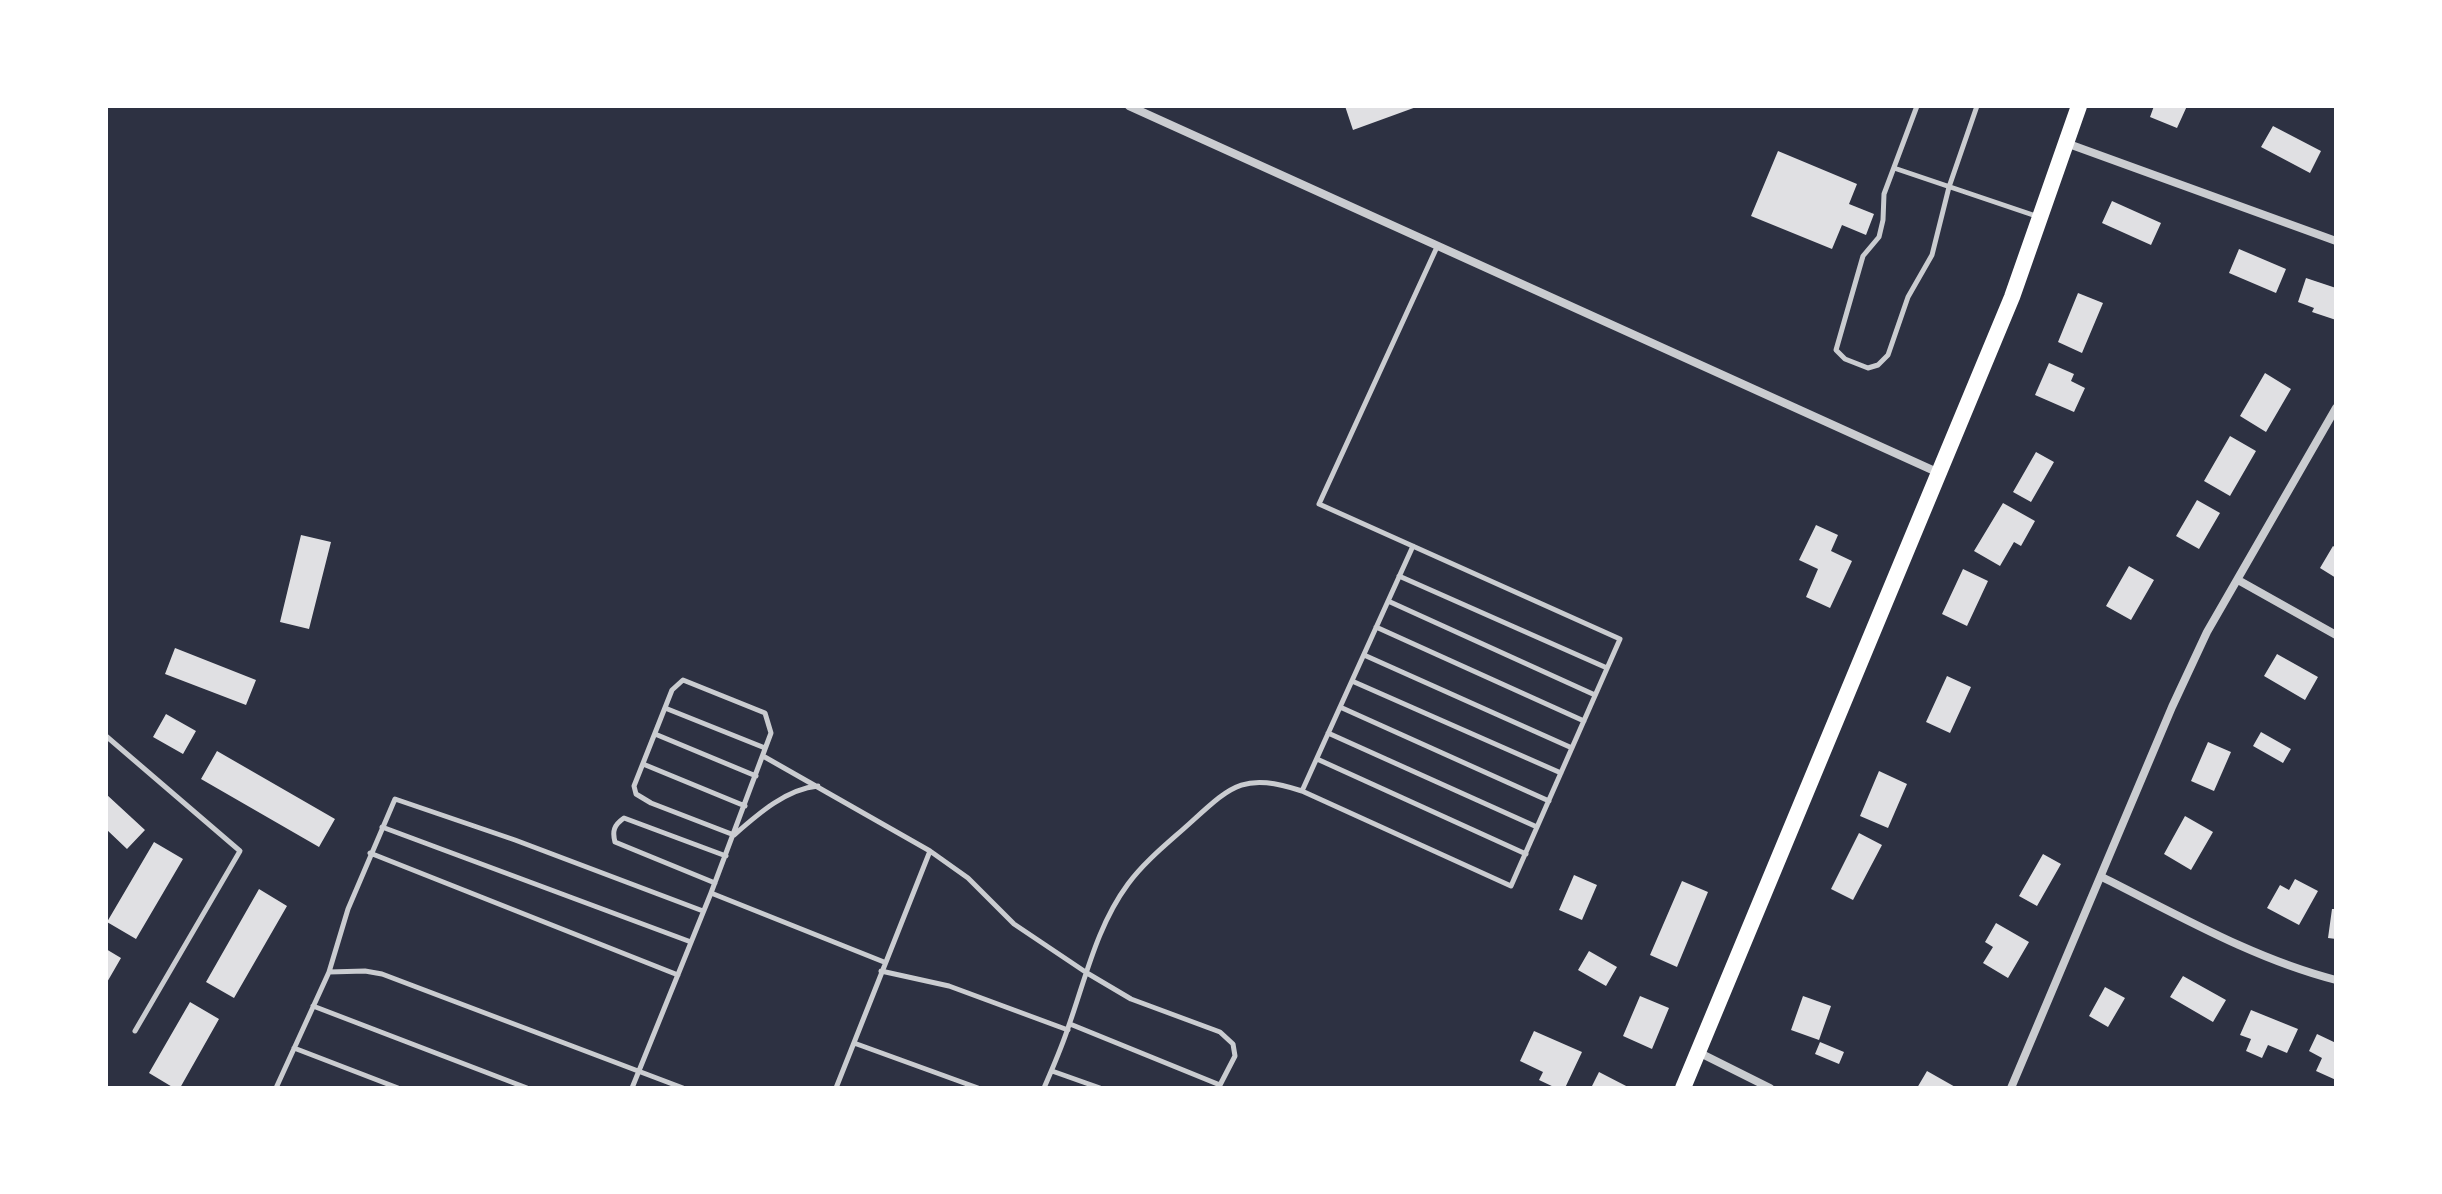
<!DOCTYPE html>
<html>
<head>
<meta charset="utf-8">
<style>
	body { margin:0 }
	#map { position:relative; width:2442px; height:1194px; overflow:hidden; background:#2d3142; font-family:"Source Serif 4",serif }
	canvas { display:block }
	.frame { position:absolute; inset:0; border:108px solid #fff; pointer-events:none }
</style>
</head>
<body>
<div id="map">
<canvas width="2442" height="1194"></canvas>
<div class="frame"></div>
</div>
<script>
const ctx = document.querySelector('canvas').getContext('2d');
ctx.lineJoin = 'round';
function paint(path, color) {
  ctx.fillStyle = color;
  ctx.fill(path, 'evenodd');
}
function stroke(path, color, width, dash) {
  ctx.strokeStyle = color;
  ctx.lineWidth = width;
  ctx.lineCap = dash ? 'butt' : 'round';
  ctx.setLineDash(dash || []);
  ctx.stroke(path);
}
paint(new Path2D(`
	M1345,106H1419L1353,130Z
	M2154,106H2187L2177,128L2150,117Z
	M2273,126L2321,151L2310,173L2261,147Z
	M1778,151L1857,184L1849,204L1874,214L1866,235L1842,225L1832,249L1751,216Z
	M2112,201L2161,223L2151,245L2102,223Z
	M2239,249L2286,269L2276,293L2229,273Z
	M2306,278L2336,288V320L2312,312L2314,308L2298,302Z
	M2078,293L2103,303L2082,353L2058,342Z
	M2049,363L2074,374L2071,381L2085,388L2074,412L2035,395Z
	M2265,373L2291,389L2266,432L2240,416Z
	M2230,436L2256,451L2230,496L2204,481Z
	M2036,452L2054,462L2031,502L2013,492Z
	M2197,500L2220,513L2199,549L2176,536Z
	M2003,503L2035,521L2021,546L2014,542L2000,566L1974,551Z
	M1816,525L1838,535L1831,551L1852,561L1830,608L1806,597L1818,569L1799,560Z
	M301,535L331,542L309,629L280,622Z
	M2333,546L2336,548V578L2320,568Z
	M2129,566L2154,580L2131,620L2106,606Z
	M1963,569L1988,581L1967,626L1942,614Z
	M175,648L256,680L246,705L165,674Z
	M2277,654L2318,677L2305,700L2264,676Z
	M1947,676L1971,687L1950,733L1926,722Z
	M166,714L196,731L183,754L153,737Z
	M2261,732L2291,749L2283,763L2253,746Z
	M2208,742L2231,752L2214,791L2191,781Z
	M217,751L335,819L319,847L201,779Z
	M1879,771L1907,784L1888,828L1860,816Z
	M106,794L145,830L127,849L106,829Z
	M2185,816L2213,832L2191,870L2164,854Z
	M1859,833L1882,845L1853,900L1831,889Z
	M154,842L183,859L136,939L107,922Z
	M2043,854L2061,864L2037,906L2019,896Z
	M1574,875L1597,885L1582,920L1559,910Z
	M2295,879L2318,891L2299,925L2267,908L2280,885L2289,890Z
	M1682,881L1708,892L1677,967L1650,955Z
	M259,889L287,906L234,998L206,982Z
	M2332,909H2336V939L2328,938Z
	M1996,923L2029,942L2008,978L1983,963L1993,947L1985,942Z
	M106,949L121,958L106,984Z
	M1589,951L1617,967L1606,986L1578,970Z
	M2183,976L2226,1000L2213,1022L2170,997Z
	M2105,987L2125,998L2108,1027L2089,1016Z
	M1640,996L1669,1008L1652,1049L1623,1036Z
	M1803,996L1831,1006L1819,1040L1791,1030Z
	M190,1002L219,1019L180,1088H174L149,1073Z
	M2251,1010L2298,1029L2287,1053L2268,1045L2262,1058L2246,1051L2251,1039L2240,1035Z
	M1534,1031L1582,1052L1565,1088H1556L1539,1080L1543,1072L1520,1061Z
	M2317,1034L2336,1043V1080L2316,1071L2322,1058L2309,1051Z
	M1820,1042L1844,1052L1839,1064L1815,1054Z
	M1927,1071L1957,1088H1917Z
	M1599,1072L1630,1088H1591Z`), '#e0e0e3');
stroke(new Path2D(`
	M1917,106L1884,194L1883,220L1879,237L1863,256L1836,350L1845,359L1868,368L1878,365L1888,355L1908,297L1932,255L1949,187L1977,106
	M1894,168L2039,217
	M1399,576L1607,668
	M1388,601L1595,695
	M1376,627L1584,721
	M1364,655L1572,748
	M1352,681L1561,773
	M1340,707L1549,801
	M665,708L765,748
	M1328,733L1537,827
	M655,734L756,776
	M106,736L240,851L135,1031
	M763,756L930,851L968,878L1014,924L1087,973L1131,999L1220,1032L1233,1044L1235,1056L1220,1085
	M1317,759L1526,854
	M643,764L745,806
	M1302,791L1511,886L1620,639L1319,504L1437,247
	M382,827L691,942
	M370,853L678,975
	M715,883L615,842C612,831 614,825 624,818L726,856
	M711,893L771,733L765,713L683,680L672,690L634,786L636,794L651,803L734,835C758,814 786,789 818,786
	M881,971L949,986L1068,1030
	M329,972L348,909L395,799L515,840L703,911
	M313,1006L527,1088
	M1070,1024L1220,1085L1219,1088
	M854,1043L978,1088
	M294,1048L398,1088
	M1052,1071L1100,1088
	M276,1088L329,972L365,971L382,974L683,1088
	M632,1088L711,893L884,962
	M836,1088L930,851
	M1044,1088C1053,1067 1062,1047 1069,1025C1086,977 1097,926 1128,884C1145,861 1168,843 1189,824C1232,785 1243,772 1302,791L1413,546`), '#caccd0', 5);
stroke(new Path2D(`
	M1129,106L1939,473
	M2066,143L2336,241
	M2238,580L2336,635
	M2102,877C2178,915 2254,959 2336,980
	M1698,1052L1770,1088
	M2011,1088L2172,707L2207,632L2336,408`), '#caccd0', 8);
stroke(new Path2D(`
	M1683,1088L2012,297L2079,106`), '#fff', 16);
</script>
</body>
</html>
